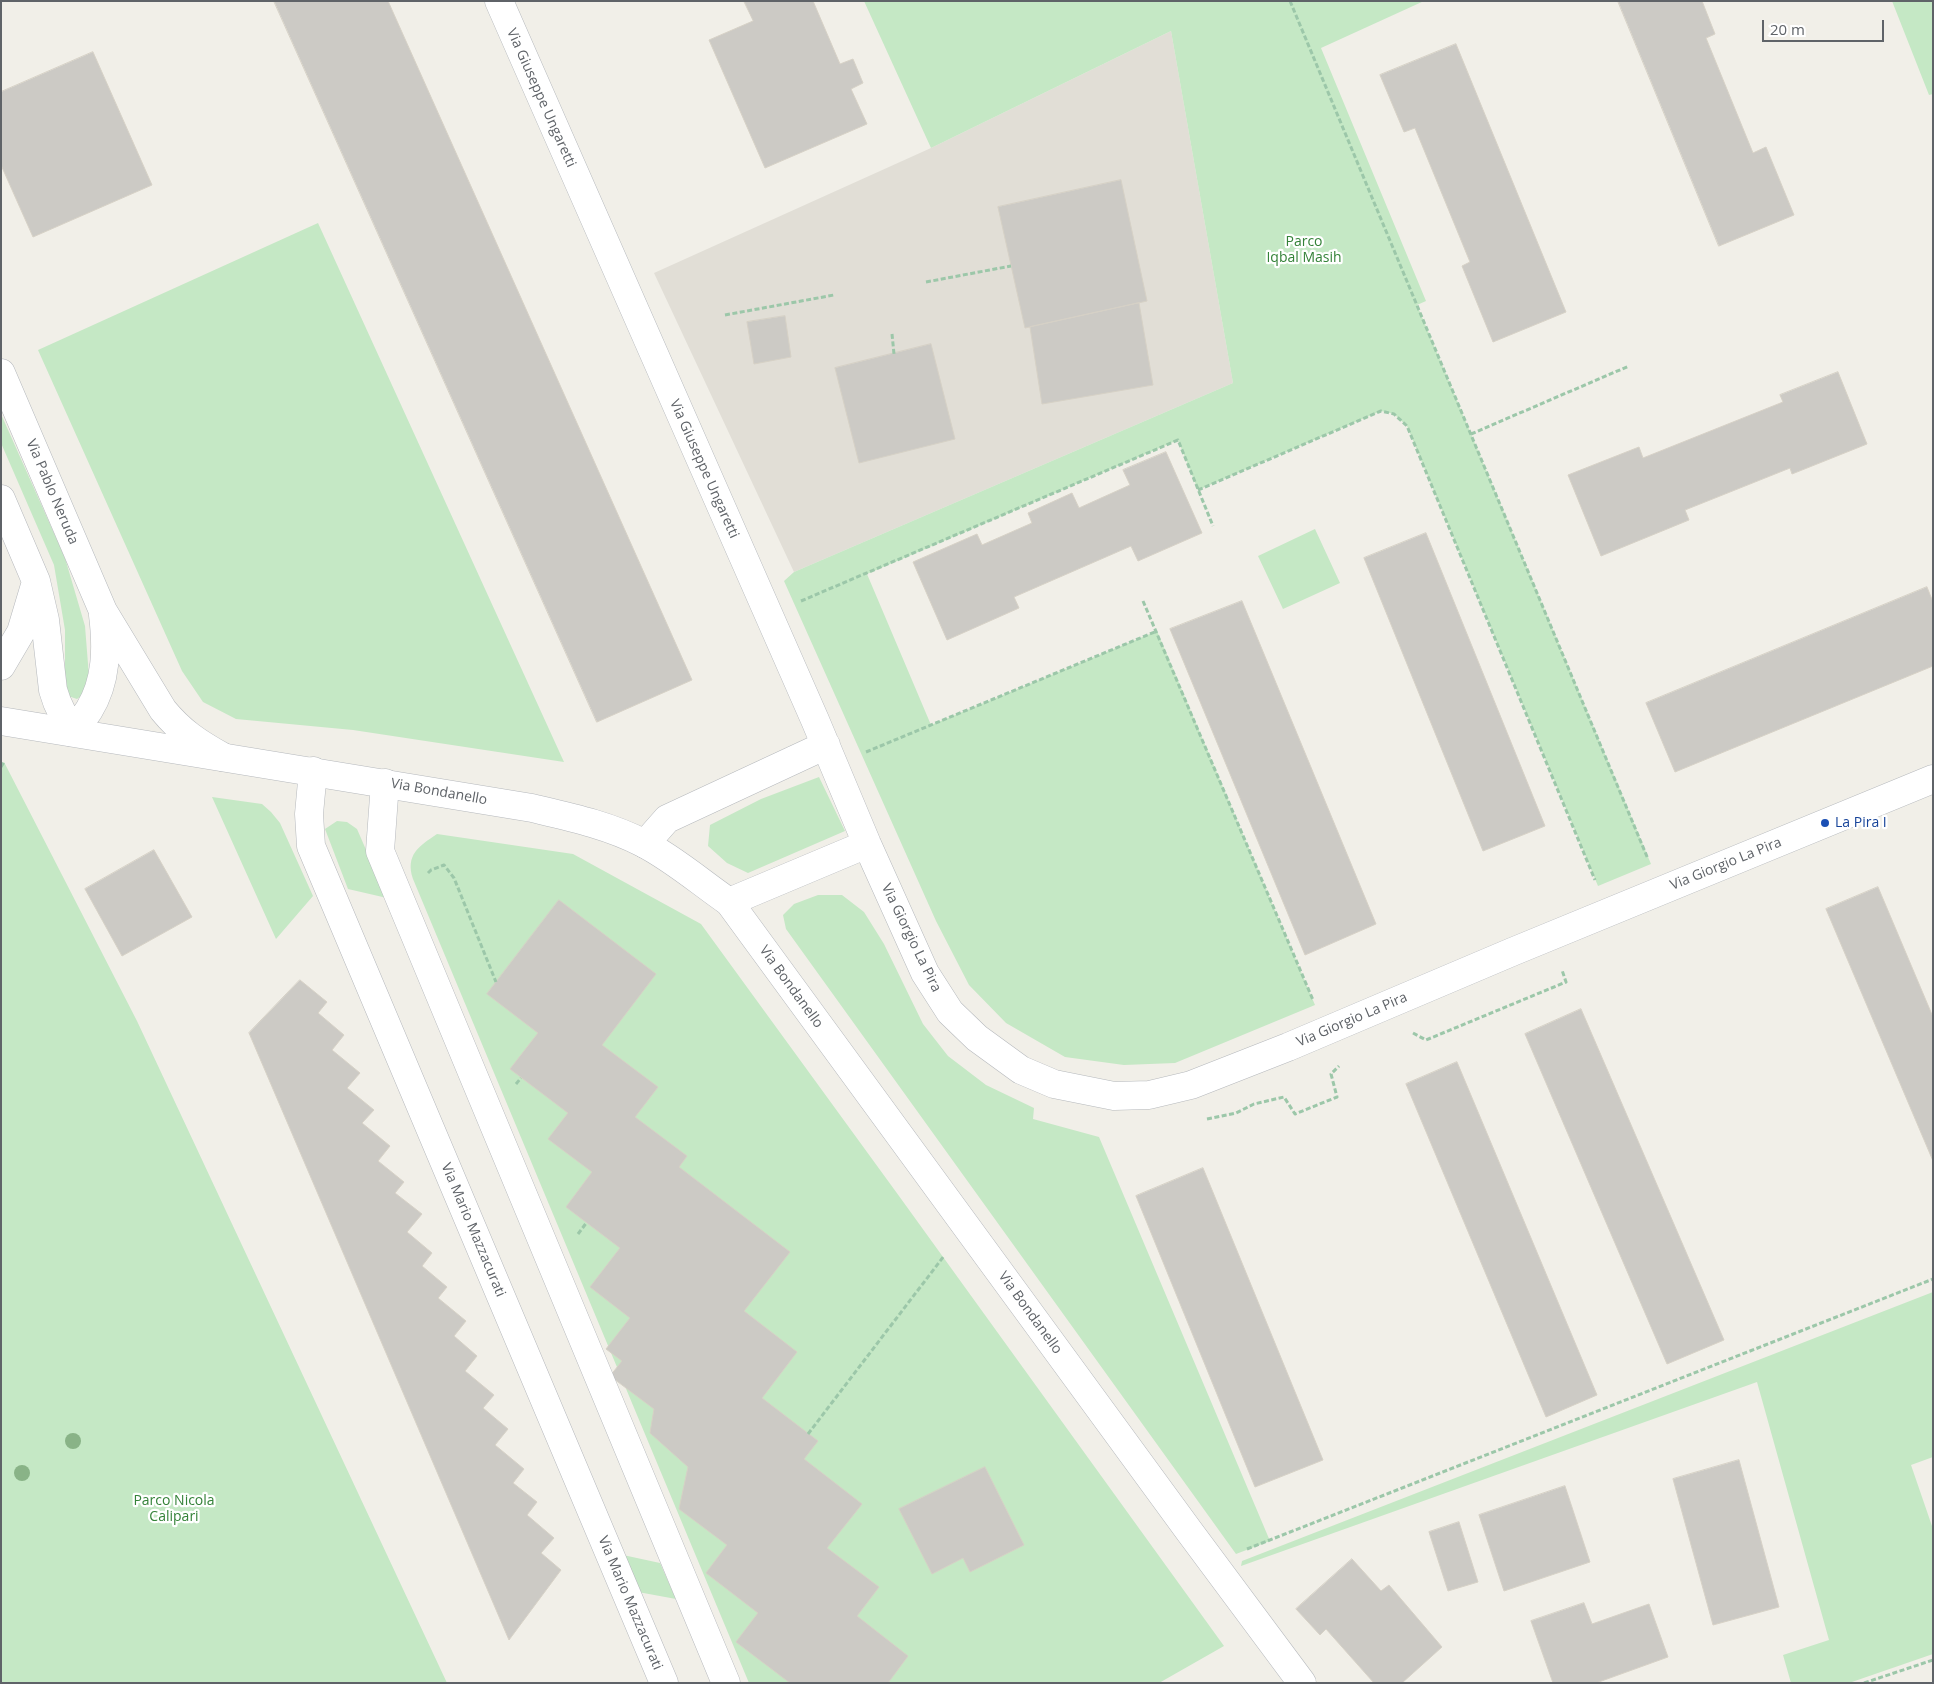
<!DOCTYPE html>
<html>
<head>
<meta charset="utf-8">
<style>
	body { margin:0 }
	#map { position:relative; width:1934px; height:1684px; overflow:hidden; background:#f1efe8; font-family:"Open Sans",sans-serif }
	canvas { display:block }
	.frame { position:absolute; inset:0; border:2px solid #5f6368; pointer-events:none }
	.scale { position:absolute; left:1762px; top:20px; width:122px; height:22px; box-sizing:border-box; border:2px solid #5f6368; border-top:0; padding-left:6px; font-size:15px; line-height:18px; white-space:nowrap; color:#5f6368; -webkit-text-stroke:4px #fff; paint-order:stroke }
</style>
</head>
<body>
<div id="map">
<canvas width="1934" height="1684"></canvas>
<div class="frame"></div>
<div class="scale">20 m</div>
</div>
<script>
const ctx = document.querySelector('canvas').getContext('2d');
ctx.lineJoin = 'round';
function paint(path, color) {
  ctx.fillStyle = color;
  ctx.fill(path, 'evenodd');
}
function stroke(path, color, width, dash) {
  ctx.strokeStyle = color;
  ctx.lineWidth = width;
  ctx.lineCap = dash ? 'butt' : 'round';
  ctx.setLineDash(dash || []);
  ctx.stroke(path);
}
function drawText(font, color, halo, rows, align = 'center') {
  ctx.font = font + ' "Open Sans",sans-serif';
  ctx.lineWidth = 4.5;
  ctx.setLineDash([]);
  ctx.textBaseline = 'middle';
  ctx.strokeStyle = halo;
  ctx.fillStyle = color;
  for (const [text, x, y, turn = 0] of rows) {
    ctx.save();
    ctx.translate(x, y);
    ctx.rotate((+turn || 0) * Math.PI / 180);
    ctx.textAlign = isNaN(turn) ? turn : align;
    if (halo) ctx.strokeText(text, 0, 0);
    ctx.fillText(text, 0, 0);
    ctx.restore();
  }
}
paint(new Path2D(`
	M1171,31L1233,383L794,572L654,273L931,148Z`), '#e1ded6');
paint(new Path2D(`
	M864,1H1424L1321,48L1426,301L1417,305L1651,864L1598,886L1407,426L1394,414L1381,411L1198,490L1178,440L867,574L931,725L1157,631L1315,1005L1175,1063L1124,1065L1065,1057L1006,1023L969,985L936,921L784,581L794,572L1233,383L1171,31L931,148Z
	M1892,1H1933V94L1929,95Z
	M318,223L564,762L353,730L236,719L203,702L182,671L38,350Z
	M1,414L65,558L85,626L90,689L77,699L65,695V630L54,565L1,443Z
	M1315,529L1340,583L1283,609L1258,556Z
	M4,762L137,1021L447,1683H1V766Z
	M819,777L845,831L748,873L727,863L708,846L710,825L761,799Z
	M212,797L262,804L271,812L280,823L313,896L276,939Z
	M337,821L347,822L357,829L387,898L348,889L325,829Z
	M437,834L573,854L701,924L899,1196L1224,1646L1159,1683H749L413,879C405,855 419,846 437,834Z
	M818,895H842L864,912L884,944L923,1024L948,1056L986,1085L1034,1108L1033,1119L1099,1137L1270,1541L1236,1554L786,929L783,915L794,904Z
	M1933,1292V1457L1911,1465L1933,1529V1654L1849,1683H1791L1783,1655L1829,1640L1757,1382L1241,1566L1242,1561Z
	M623,1555L660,1563L676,1599L638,1592Z`), '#c5e8c5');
const building = new Path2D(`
	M274,1H388L692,680L597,722Z
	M744,1H813L840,64L853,59L863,83L851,89L867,124L765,168L709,40L753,21Z
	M1618,1H1702L1715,34L1706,38L1753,153L1766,147L1794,215L1719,246Z
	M1456,44L1566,312L1493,342L1462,266L1470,262L1415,128L1404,132L1380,75Z
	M93,52L152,185L33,237L1,165V92Z
	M1121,180L1147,301L1025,328L998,207Z
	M1139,303L1153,385L1042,404L1030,327Z
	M785,316L791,357L754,364L747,322Z
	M931,344L955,439L859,463L835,368Z
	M1838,372L1867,444L1792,474L1790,468L1685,510L1689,520L1601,556L1568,475L1639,447L1643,458L1783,402L1780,395Z
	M1166,452L1202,533L1138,561L1131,546L1014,597L1019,608L947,640L913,562L977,534L982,545L1032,523L1028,513L1072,493L1079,508L1130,485L1123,470Z
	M1426,533L1545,826L1483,851L1364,558Z
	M1927,587L1933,602V666L1675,772L1646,703Z
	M1242,601L1376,924L1305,955L1170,629Z
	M154,850L192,917L122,956L85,889Z
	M1878,887L1933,1017V1161L1826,909Z
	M559,900L656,974L602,1045L658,1087L635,1117L687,1156L679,1167L790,1252L744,1311L797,1352L762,1398L818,1441L804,1459L862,1504L827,1548L879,1587L857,1616L908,1656L888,1683H790L736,1642L758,1613L706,1573L727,1545L679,1509L688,1467L650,1433L654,1409L610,1376L622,1361L606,1349L630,1318L590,1287L620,1248L566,1207L592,1172L548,1139L568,1113L510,1069L538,1033L487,994Z
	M300,980L327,1002L318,1013L344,1035L332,1050L360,1073L347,1088L374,1110L362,1123L390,1146L378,1161L404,1182L395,1193L422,1214L407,1232L432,1253L422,1266L447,1287L438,1298L466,1321L454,1336L477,1356L465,1371L494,1395L483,1408L508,1429L495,1445L524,1469L513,1483L537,1502L527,1515L554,1538L541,1553L561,1570L509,1640L249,1033Z
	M1581,1009L1724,1340L1667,1364L1525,1034Z
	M1457,1062L1597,1395L1546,1417L1406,1084Z
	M1203,1168L1323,1460L1255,1487L1136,1196Z
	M1739,1460L1779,1607L1713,1625L1673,1479Z
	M985,1467L1024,1545L970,1572L963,1558L932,1574L899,1509Z
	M1565,1486L1590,1562L1504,1591L1479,1515Z
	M1459,1522L1478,1582L1448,1591L1429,1532Z
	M1352,1559L1381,1591L1389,1585L1442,1647L1402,1683H1374L1326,1629L1320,1635L1296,1609Z
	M1584,1603L1592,1624L1649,1604L1668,1657L1596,1683H1553L1531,1621Z`);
paint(building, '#cccac5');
stroke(building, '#d6d1c6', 1);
const minor = new Path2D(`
	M499,1L815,720L867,844L925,973L950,1012L977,1038L1021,1070L1054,1084L1114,1096L1149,1095L1191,1085L1288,1047L1512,952L1933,779
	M1,373L103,611L163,710C181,732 198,743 223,757
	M1,499L36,581L45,620L53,690L57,702L71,732C77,725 84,718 89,710C107,681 107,647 103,615
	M1,666L21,632L36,582
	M313,771L309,814L311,846L664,1683
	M385,783L380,851L726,1683
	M645,844L667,819L826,745
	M729,902L867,844`);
const tertiary = new Path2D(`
	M1,721L532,808C570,817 608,825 643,843C674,859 700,882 729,902L1189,1531L1302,1683`);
stroke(minor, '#b5b8bc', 29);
stroke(tertiary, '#b5b8bc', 29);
stroke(new Path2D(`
	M1290,1L1648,859
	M926,282L1011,266
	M725,315L834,295
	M892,334L894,354
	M1471,434L1629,366
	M1198,490L1381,411L1394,414L1407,426L1595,880
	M801,601L1178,440L1213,526
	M1143,601L1313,1000
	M866,752L1157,631
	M1,767L4,762
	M428,873L431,870L444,865L454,878L496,982
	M1413,1033L1426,1040L1566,982L1562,970
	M516,1084L521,1078
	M1207,1119L1236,1113L1254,1104L1284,1097L1295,1114L1337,1097L1331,1074L1339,1066
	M578,1234L587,1222
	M808,1434L944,1256
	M1247,1549L1933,1279
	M1864,1683L1933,1660`), '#9cc7a9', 3, [5, 2.5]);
stroke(minor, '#fff', 28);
stroke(tertiary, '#fff', 28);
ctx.fillStyle = '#89b387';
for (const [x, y] of [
	[73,1441],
	[22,1473]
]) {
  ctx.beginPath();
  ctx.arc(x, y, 8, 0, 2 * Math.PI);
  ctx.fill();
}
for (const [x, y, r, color] of [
	[1825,823,5,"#1a4fb4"]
]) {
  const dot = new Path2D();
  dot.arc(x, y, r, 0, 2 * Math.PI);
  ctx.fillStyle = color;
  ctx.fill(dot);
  stroke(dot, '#fff', 2);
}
drawText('14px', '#5f6368', '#fff', [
	["Via Giuseppe Ungaretti",541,98,66],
	["Via Giuseppe Ungaretti",704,469,66],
	["Via Pablo Neruda",52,492,67],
	["Via Bondanello",439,792,10],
	["Via Giorgio La Pira",1726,864,-22],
	["Via Giorgio La Pira",911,938,64],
	["Via Bondanello",791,987,54],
	["Via Giorgio La Pira",1352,1020,-23],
	["Via Mario Mazzacurati",473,1230,67],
	["Via Bondanello",1030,1313,54],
	["Via Mario Mazzacurati",630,1603,67]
]);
drawText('14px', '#348238', '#fff', [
	["Parco",1304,242],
	["Iqbal Masih",1304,258],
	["Parco Nicola",174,1501],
	["Calipari",174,1517]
]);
drawText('14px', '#164399', '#fff', [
	["La Pira I",1835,823]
], 'left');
</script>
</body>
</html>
